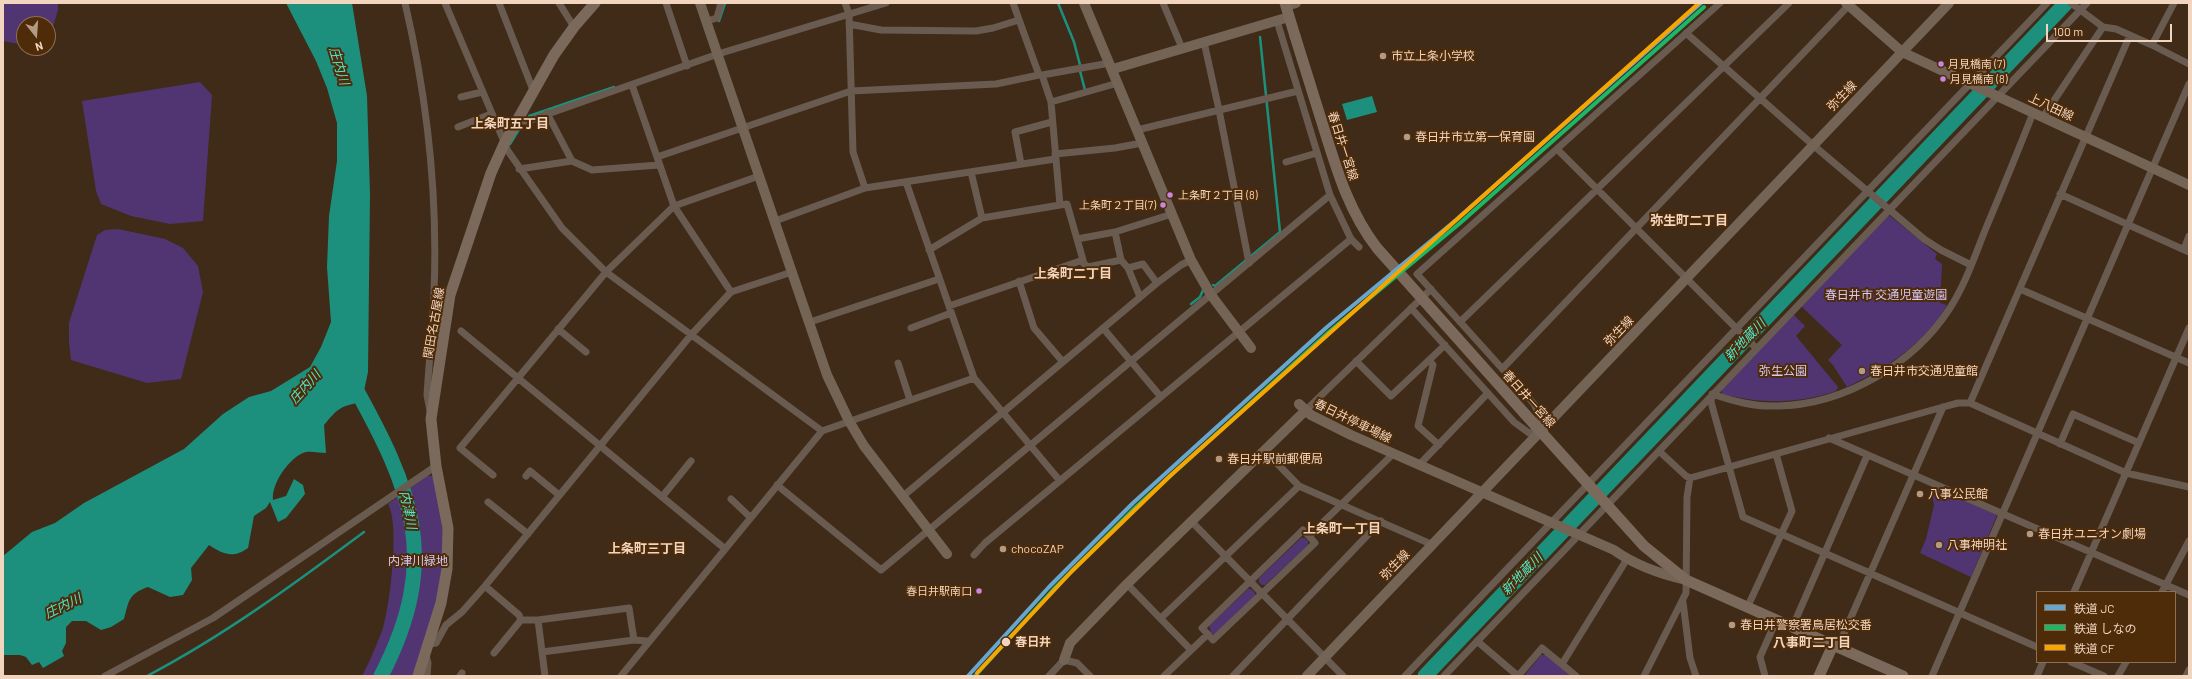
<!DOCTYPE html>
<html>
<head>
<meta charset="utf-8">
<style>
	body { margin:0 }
	#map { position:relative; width:2192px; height:679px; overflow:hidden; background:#3f2b18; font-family:Barlow,"Noto Sans JP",sans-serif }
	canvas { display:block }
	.frame { position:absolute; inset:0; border:4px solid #f1d5bf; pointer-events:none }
	.legend { position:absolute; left:2036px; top:591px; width:140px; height:72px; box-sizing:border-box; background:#4e2b09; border:1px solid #8f6f52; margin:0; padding:5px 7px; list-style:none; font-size:12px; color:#f1d5bf }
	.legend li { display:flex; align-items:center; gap:8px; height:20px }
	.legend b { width:20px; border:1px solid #8f6f52 }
	.north { position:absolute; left:16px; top:16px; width:40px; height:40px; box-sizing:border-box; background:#4e2b09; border:1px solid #8f6f52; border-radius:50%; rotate:163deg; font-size:11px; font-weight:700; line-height:16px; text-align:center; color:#f1d5bf }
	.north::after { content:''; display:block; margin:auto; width:14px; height:18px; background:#b39a85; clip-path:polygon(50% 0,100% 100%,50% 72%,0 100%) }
	.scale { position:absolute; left:2046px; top:24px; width:126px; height:18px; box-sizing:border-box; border:2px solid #f1d5bf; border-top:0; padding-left:5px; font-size:12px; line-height:14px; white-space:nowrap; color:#f1d5bf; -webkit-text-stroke:3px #4e2b09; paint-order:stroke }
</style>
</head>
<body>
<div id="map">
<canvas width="2192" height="679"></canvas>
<div class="frame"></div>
<ul class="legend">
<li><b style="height:5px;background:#66a7cf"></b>鉄道 JC</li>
<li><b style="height:5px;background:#1ab867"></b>鉄道 しなの</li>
<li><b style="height:5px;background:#f7a600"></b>鉄道 CF</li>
</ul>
<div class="north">N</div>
<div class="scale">100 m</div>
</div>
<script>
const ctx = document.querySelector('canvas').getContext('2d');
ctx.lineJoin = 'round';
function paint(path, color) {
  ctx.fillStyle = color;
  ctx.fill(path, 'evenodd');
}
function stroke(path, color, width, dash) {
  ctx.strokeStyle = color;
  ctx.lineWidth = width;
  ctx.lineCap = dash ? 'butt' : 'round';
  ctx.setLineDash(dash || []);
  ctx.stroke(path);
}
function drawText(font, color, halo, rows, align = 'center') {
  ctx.font = font + ' Barlow,"Noto Sans JP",sans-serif';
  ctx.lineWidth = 4;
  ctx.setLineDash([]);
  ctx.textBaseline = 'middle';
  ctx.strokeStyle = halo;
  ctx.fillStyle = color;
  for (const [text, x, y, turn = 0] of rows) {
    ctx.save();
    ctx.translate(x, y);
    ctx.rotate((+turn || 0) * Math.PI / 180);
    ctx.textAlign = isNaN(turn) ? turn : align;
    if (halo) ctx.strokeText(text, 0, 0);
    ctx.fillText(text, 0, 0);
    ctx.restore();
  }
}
paint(new Path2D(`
	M3,3H58V10L48,43V24H24V45L3,41Z
	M200,82L212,95L203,221L170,224L131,216L101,204L96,191L82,101Z
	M1890,216L1937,254L1935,259L1942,264L1940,303L1947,305C1926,343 1885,369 1847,387L1833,365L1828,360L1842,345L1801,306L1887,217Z
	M118,229L165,239L183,248L198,266L203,292L181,379L147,383L71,360L69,342V323L97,235L105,230Z
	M1793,314L1805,326L1796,336L1838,387L1836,391C1797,404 1762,404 1722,394L1721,390Z
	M427,476H434L443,524L445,549L435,614L414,676H362C370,661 377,644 383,628C390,605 400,524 388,504Z
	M1936,488L1997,515L1971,577L1920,553L1926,539L1934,505L1931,489Z
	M1301,538H1305L1308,541V545L1265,585H1262L1259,582V578Z
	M1248,589H1251L1255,593V597L1215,634H1212L1209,626Z
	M1541,655H1546L1570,676H1524Z`), '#513573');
paint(new Path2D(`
	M286,3H352L367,96L370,194L368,372L362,400C356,404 350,404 343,407C335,411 330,418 324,425L326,453C320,453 312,451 306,452C290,456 271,484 273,500L286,496L294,479L303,485L305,494L286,518L278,522L270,502L266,508L254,516L248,548C233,559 223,554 209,545L191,568L192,580L183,595L170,597L148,587C128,594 129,601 124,619L111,627L101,630L86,621H72L66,627V643L62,651L64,656L43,668L39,662L32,665L26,657L20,655H3V556L32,532L55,523L84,503L184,449L223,414L249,397L271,391L310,367L321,347L331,322L327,267L329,216L337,161V123L327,88L316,61Z
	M1372,96L1377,112L1347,120L1342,104Z`), '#1c907d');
stroke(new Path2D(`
	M1058,3L1074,42L1080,65
	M719,21L725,3
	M1080,71L1085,90
	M529,116L614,87
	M510,144L521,126
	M1213,285L1215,286L1280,232L1260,37
	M1191,304L1200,297L1203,290
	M147,676C225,635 294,584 364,532`), '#1c907d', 2.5);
stroke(new Path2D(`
	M352,382C412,490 442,558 381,676
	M1425,676L2066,3`), '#1c907d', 15);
stroke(new Path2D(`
	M405,3C427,97 438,195 434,292C433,326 429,361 427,395L430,411
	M445,3L508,151L562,228L606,272L822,431
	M499,3L533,90
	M559,3L574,27
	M666,3L687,66
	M845,3L849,14L853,152L865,188
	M1163,3L1182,48
	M2071,3L2103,27L2116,29L2152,45L2189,64
	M707,21L717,18L721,3
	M1277,21L1330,195L1351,239L1359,247
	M849,24L881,30L976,31L993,28L1019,20
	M1686,33L1813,145L1924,239L1941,250L1971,265
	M1204,42L1219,110L1249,263
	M2152,45L2174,3
	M1042,75L1110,63
	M632,85L674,206L731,292
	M461,97L482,92
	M1051,102L1118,83
	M547,113L572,161L592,170L659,165
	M2033,113C2018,151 2002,190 1986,228C1975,255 1966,283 1950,308C1914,364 1844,405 1777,406C1754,407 1733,401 1712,394L1711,402L1743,517L2037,647
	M2043,117L2103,27
	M518,121H528L718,54L886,3
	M458,127L491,114
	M1137,130L1298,91
	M1557,149L1756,348
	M1055,154L1115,148L1142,143
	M657,157L851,91L996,84L1039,75
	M1286,162L1317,153
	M1021,164L1015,132L1052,122
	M519,169L572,161
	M971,172L982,218
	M906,182L974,378L1060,481
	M2060,194L2189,252
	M775,221L865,188L1055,159
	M1115,232L1121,260L1128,268L1140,297
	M1077,239L1115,232L1172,214
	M2184,249L2189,236
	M929,250L982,218L1060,205
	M1081,261L1088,267L1121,260
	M1128,268L1143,264L1157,283
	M1019,281L1034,328L1063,362
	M2020,289L2189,363
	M949,306L1083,260L1067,204L1060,205L1051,102L1042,75H1039L1013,3
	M1411,308L1514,422L1529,433L1540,431L1541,419L1534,404L1417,274L1720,3
	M810,322L939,279
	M1460,322L1789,3
	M911,328L951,313
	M1103,328L1161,397
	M558,329L586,352
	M461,331L724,548
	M1429,360L1433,365L1418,426L1439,445
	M1356,361L1391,396L1445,345
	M898,363L910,400
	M1503,368L1851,3
	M1970,403L2130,35
	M1305,411L1431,289
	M1829,438L2189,595
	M2060,444L2073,414L2139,443
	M1265,451L1299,486L1433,545
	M1659,451L1686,476L1690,478L1943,407L1958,403H1970L2126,473L2189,487
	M1419,465L1488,393
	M493,475L460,448L606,272L674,206L759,176
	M526,476L530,471L559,495
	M777,485L881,570L1330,195
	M662,497L691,461
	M902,497L1157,283L1181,265L1191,260
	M731,499L750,517
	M488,502L528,534
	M1191,521L1343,676
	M1309,536L1303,530L1202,628L1213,640L1315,543L1309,536L1393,454
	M974,555L985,543L1351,239
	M1127,584L1191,650
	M485,586L519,615L521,620H538L629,608L634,640
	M2074,592L2189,328
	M2162,592L2189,541
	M1683,602L1690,658L1696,676
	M1747,608L1792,511L1776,454
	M1161,618L1299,486
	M538,620L545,676
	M1792,628L1867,456
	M1477,641L1518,676
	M429,644L436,643L446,625L462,612L485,586L691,335L731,292L792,272
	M1838,647L1943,407
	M542,652L634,640L647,641
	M494,653L521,620
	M426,655L428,663L427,676
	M2071,662L2104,676
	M1562,664L1627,559
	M105,676L213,618L436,466
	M460,676L462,673
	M621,676L822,431L974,378
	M1049,676L1064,660L1077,663L1090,676
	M1164,676L1208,634
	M1233,676L1381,521
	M1405,676L2047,3
	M1444,676L2087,3
	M1518,676L1542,648L1576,676
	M1644,676L1686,593L1687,497L1690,478
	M1765,676L1760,657L1776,621
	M1932,676L2189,84
	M2037,676L2043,662
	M2118,676L2126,662
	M2186,676L2189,670`), '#695b50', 7);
stroke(new Path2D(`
	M700,3L827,375L849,421L864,446L947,554
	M1084,3L1191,260L1211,295L1251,348
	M1846,3L1902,52L2189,185
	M1286,6L1296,3
	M1113,69L1289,17
	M1299,404L1311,415L1351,435L1614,550C1636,566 1660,574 1686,580
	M1064,660L1070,643L1127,584L1305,411
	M1307,676L1949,3`), '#746456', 10);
stroke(new Path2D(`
	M1285,3L1295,36
	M1525,414L1644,546L1686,580L1903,676
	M418,676L441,603L447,569L448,528L436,466L431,419L450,295L491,173L505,142L554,55L574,27L595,3
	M1819,676L1833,645`), '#7b6a5b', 11);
stroke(new Path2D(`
	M1295,36C1305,68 1315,100 1325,132C1338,174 1350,213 1377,248L1525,414`), '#7b6a5b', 11);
stroke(new Path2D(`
	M968,676L1049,587L1133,503L1327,327L1456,220L1701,3`), '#66a7cf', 4);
stroke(new Path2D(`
	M975,676L1053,590L1136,507L1330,331L1459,224L1704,7`), '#1ab867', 4);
stroke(new Path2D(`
	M977,673L1072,571L1171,475L1699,3`), '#f7a600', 4);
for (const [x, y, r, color] of [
	[1383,56,4,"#b39a85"],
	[1941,64,3.5,"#c787e3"],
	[1943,79,3.5,"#c787e3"],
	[1407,137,4,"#b39a85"],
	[1170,195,3.5,"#c787e3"],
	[1163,205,3.5,"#c787e3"],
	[1862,371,4,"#b39a85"],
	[1219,459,4,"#b39a85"],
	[1920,494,4,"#b39a85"],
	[2030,534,4,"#b39a85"],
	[1939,545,4,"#b39a85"],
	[1003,549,4,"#b39a85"],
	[979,591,3.5,"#c787e3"],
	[1732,625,4,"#b39a85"],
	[1006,642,5,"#f1d5bf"]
]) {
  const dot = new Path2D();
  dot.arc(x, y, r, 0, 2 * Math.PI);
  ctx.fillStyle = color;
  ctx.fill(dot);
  stroke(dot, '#4e2b09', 1.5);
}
drawText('11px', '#f1d5bf', '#4e2b09', [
	["月見橋南 (7)",1948,64],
	["月見橋南 (8)",1950,79],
	["上条町２丁目 (8)",1178,195],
	["上条町２丁目(7)",1156,205,"right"],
	["春日井駅南口",972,591,"right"]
], 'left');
drawText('12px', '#f1d5bf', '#4e2b09', [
	["市立上条小学校",1391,56],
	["春日井市立第一保育園",1415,137],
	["春日井市交通児童館",1870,371],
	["春日井駅前郵便局",1227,459],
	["八事公民館",1928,494],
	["春日井ユニオン劇場",2038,534],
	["八事神明社",1947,545],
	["chocoZAP",1011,549],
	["春日井警察署鳥居松交番",1740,625]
], 'left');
drawText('12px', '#f1d5bf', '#4e2b09', [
	["弥生線",1842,96,-46],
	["上八田線",2051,107,25],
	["春日井一宮線",1343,146,72],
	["関田名古屋線",434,323,-80],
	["弥生線",1619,331,-46],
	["春日井一宮線",1529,399,48],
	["春日井停車場線",1353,421,26],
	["弥生線",1395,565,-46]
]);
drawText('12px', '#d7c8f7', '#4e2b09', [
	["春日井市 交通児童遊園",1886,295],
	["弥生公園",1783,371],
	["内津川緑地",418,561]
]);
drawText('bold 12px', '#f1d5bf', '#4e2b09', [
	["春日井",1015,642]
], 'left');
drawText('italic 13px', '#51e8cf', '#4e2b09', [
	["庄内川",339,66,73],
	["新地蔵川",1745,340,-46],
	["庄内川",305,387,-48],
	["内津川",408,510,78],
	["新地蔵川",1522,574,-46],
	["庄内川",63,606,-26]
]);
drawText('bold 13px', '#f1d5bf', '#4e2b09', [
	["上条町五丁目",510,124],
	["弥生町二丁目",1689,221],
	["上条町二丁目",1073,274],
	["上条町一丁目",1342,529],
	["上条町三丁目",647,549],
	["八事町二丁目",1812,643]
]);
</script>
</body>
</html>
